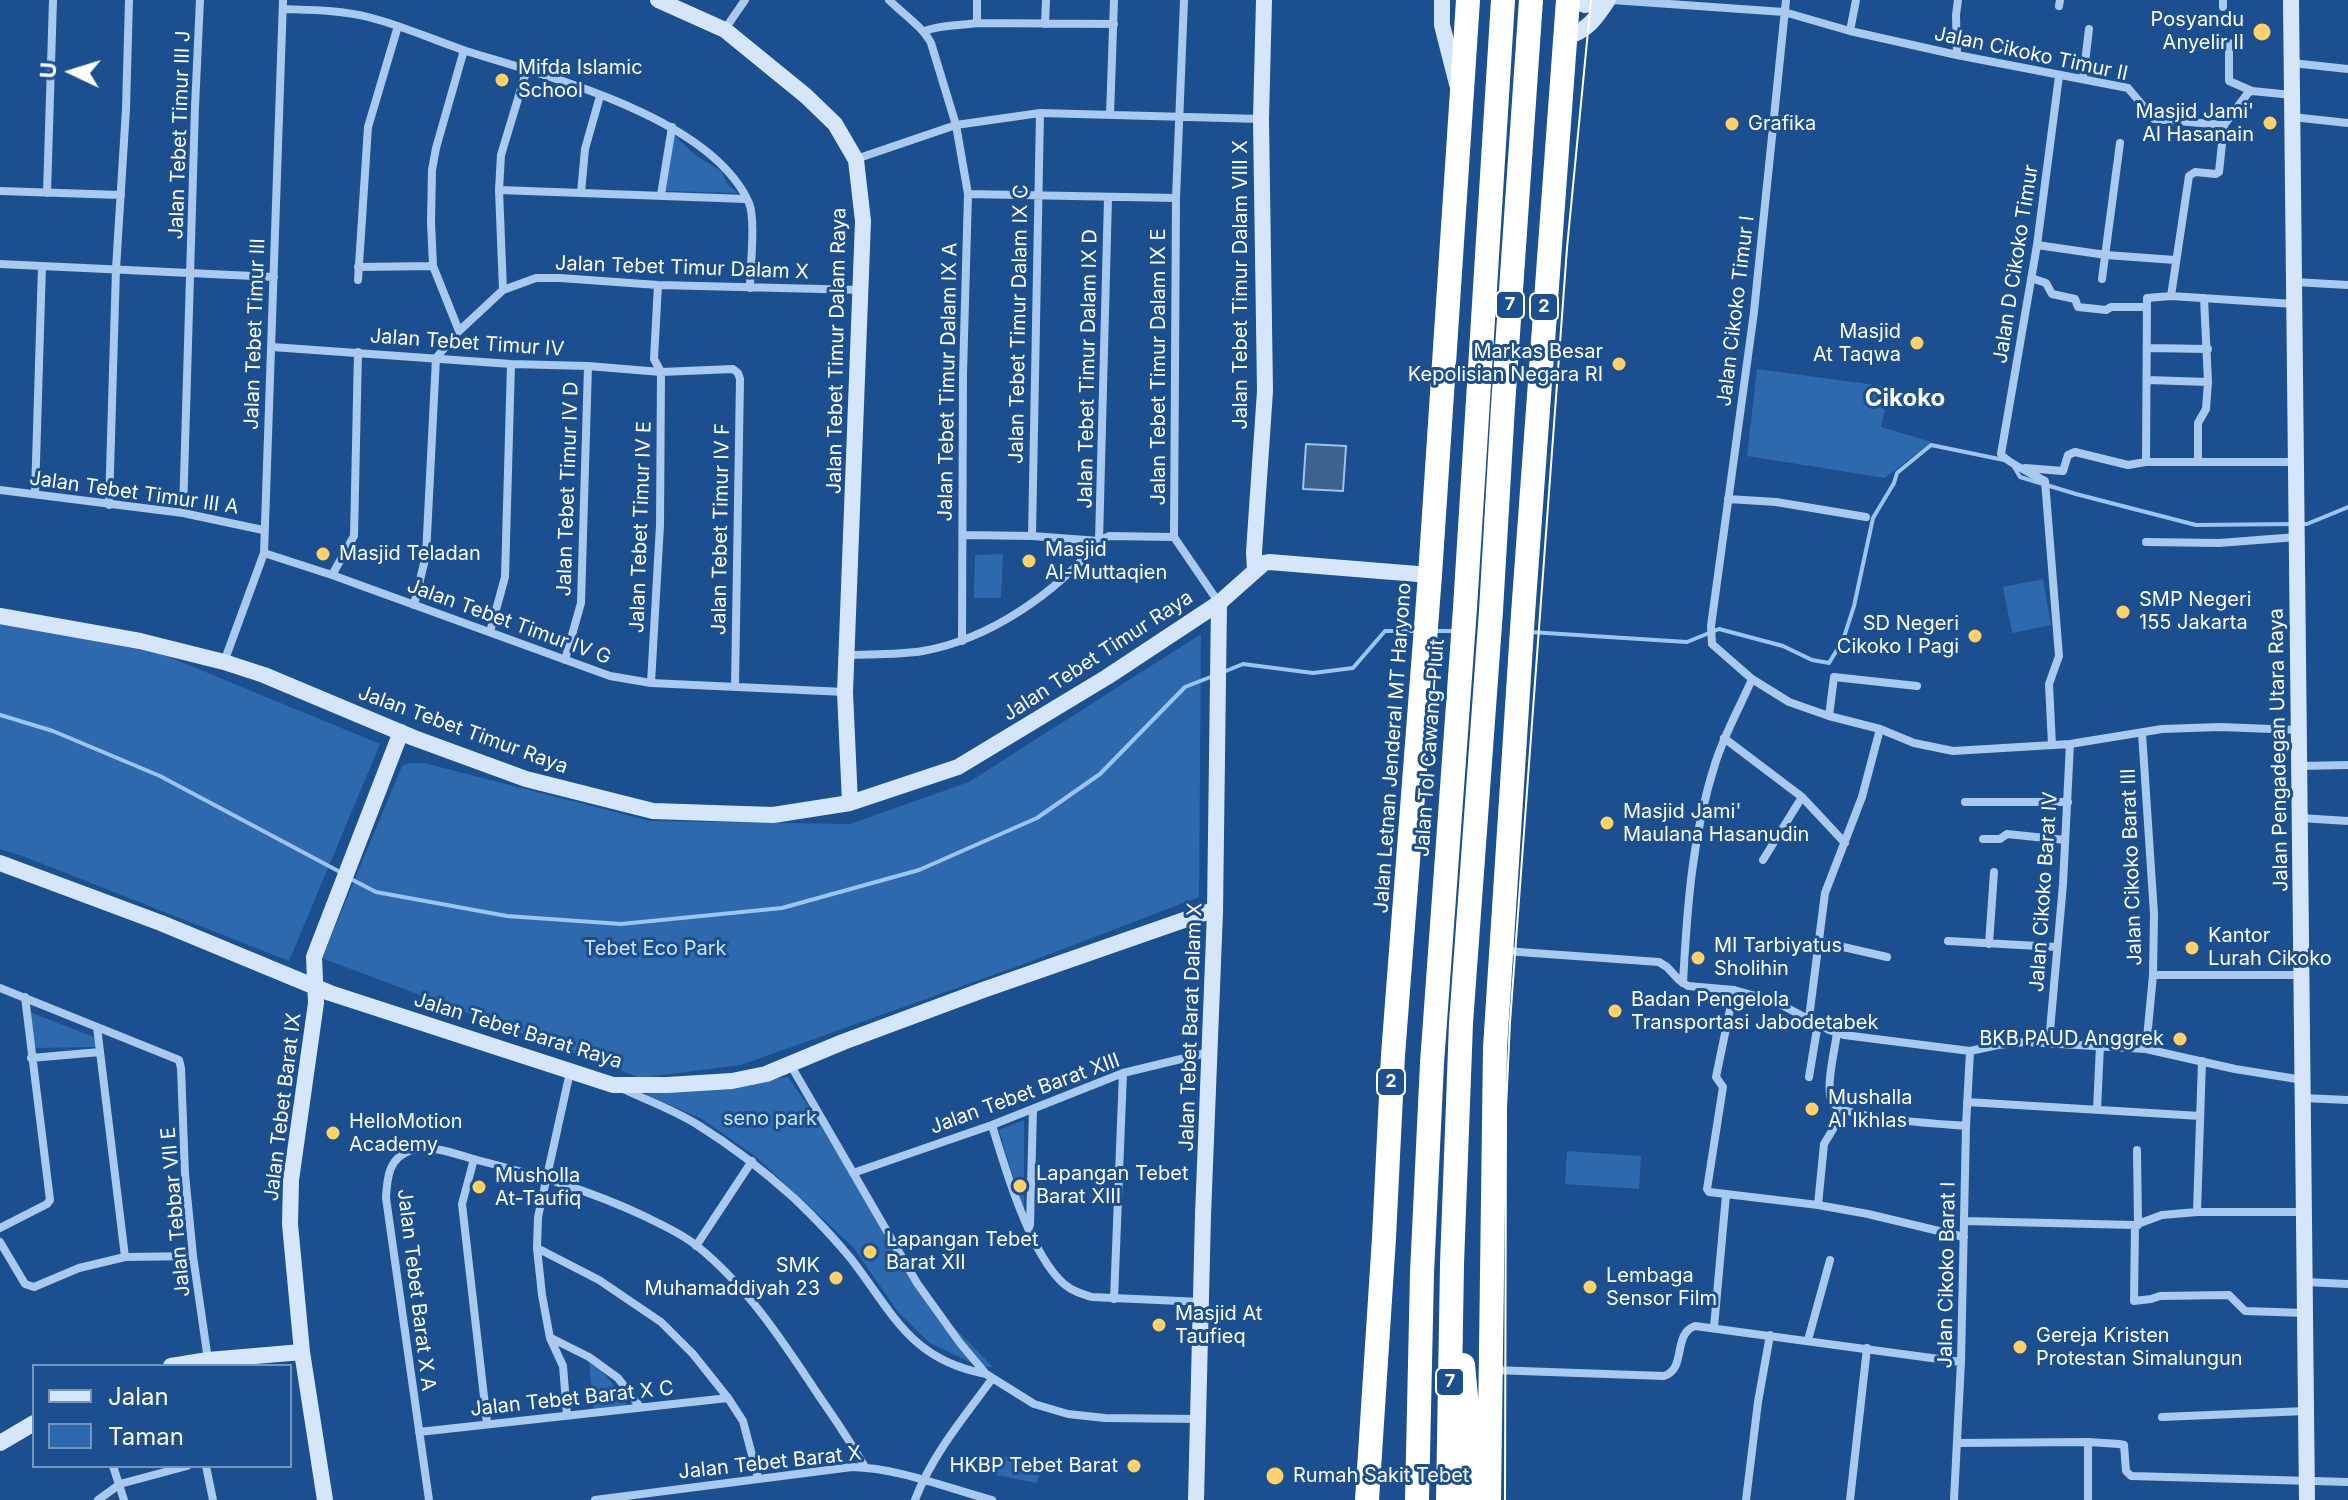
<!DOCTYPE html>
<html>
<head>
<meta charset="utf-8">
<style>
	body { margin:0 }
	#map { position:relative; width:2348px; height:1500px; overflow:hidden; background:#1b4f8f; font-family:Inter,sans-serif }
	canvas { display:block }
	.legend { position:absolute; left:32px; top:1364px; width:260px; height:104px; box-sizing:border-box; background:#1b4f8f; border:2px solid #7695bc; margin:0; padding:10px 14px; list-style:none; font-size:24px; color:#fff }
	.legend li { display:flex; align-items:center; gap:16px; height:40px }
	.legend b { width:40px; border:2px solid #7695bc }
	.north { position:absolute; left:32px; top:32px; width:80px; height:80px; -webkit-text-stroke:6px #1b4f8f; paint-order:stroke; rotate:274deg; font-size:22px; font-weight:700; line-height:32px; text-align:center; color:#fff }
	.north::after { content:''; display:block; margin:auto; width:28px; height:36px; background:#fff; clip-path:polygon(50% 0,100% 100%,50% 72%,0 100%) }
</style>
</head>
<body>
<div id="map">
<canvas width="2348" height="1500"></canvas>
<ul class="legend">
<li><b style="height:10px;background:#d6e6fa"></b>Jalan</li>
<li><b style="height:22px;background:#2e69ad"></b>Taman</li>
</ul>
<div class="north">U</div>
</div>
<script>
const ctx = document.querySelector('canvas').getContext('2d');
ctx.lineJoin = 'round';
function paint(path, color) {
  ctx.fillStyle = color;
  ctx.fill(path, 'evenodd');
}
function stroke(path, color, width, dash) {
  ctx.strokeStyle = color;
  ctx.lineWidth = width;
  ctx.lineCap = dash ? 'butt' : 'round';
  ctx.setLineDash(dash || []);
  ctx.stroke(path);
}
function drawText(font, color, halo, rows, align = 'center') {
  ctx.font = font + ' Inter,sans-serif';
  ctx.lineWidth = 6;
  ctx.setLineDash([]);
  ctx.textBaseline = 'middle';
  ctx.strokeStyle = halo;
  ctx.fillStyle = color;
  for (const [text, x, y, turn = 0] of rows) {
    ctx.save();
    ctx.translate(x, y);
    ctx.rotate((+turn || 0) * Math.PI / 180);
    ctx.textAlign = isNaN(turn) ? turn : align;
    if (halo) ctx.strokeText(text, 0, 0);
    ctx.fillText(text, 0, 0);
    ctx.restore();
  }
}
paint(new Path2D(`
	M674,135L695,155L721,171L728,185L738,193L666,191Z
	M1757,369L1890,387L1881,427L1931,442L1885,478L1747,456Z
	M1003,554L1001,598H974L975,555Z
	M2043,579L2051,625L2012,633L2003,587Z
	M0,623L162,654L380,744L289,961L25,857L0,849Z
	M1201,634L1199,897L1021,965L741,1065L640,1078L322,958L402,766L410,763H424L650,821L850,824L969,782Z
	M27,1011L94,1037L97,1047L33,1048Z
	M788,1077L811,1110L931,1304L993,1367H980L930,1343L898,1312L853,1247L755,1156L702,1119L645,1094Z
	M1024,1120V1212L999,1130Z
	M1567,1151L1641,1156L1639,1189L1565,1184Z
	M589,1362C606,1373 617,1387 626,1405L594,1409Z
	M996,1455L1041,1463L1037,1483L992,1474Z`), '#2e69ad');
const water = new Path2D(`
	M1306,444L1346,446L1343,491L1303,489Z`);
paint(water, '#3c6290');
stroke(water, '#9cc4f0', 2);
stroke(new Path2D(`
	M2014,467L2020,477L2076,494L2196,525L2293,524
	M2302,524H2307L2348,507
	M1434,631H1453
	M1530,632L1687,642L1719,629L1783,646L1812,660L1829,663L1843,640L1854,606L1873,518L1894,483L1897,473L1931,445L2004,460
	M1221,673L1243,664L1313,673L1353,668L1385,631H1417
	M0,715L53,731L160,776L342,873
	M349,878L376,892L507,916L621,924L782,908L919,870L1037,818L1100,774L1185,687L1213,676`), '#9cc4f0', 4);
stroke(new Path2D(`
	M889,0C903,14 922,26 931,43L956,125L968,194L963,374L962,641
	M977,0V23
	M1184,0L1176,198L1174,537L1219,603
	M1612,0L1784,12L1850,31L1957,55L2128,88L2154,119L2224,125L2248,93L2252,91L2292,95
	M1786,0L1754,312L1711,626L1712,644L1752,679L1789,702L1829,716L1880,729L1914,743L1953,751L2070,744L2162,729L2220,727L2298,730
	M2059,6L2060,0
	M2223,7V0
	M283,9C310,10 341,10 368,17C401,25 433,40 466,51C549,77 711,117 749,203C756,220 750,268 750,288
	M1045,24L1046,0
	M725,29L745,0
	M925,31C941,24 959,26 977,23L1114,24
	M1850,31L1856,0
	M2229,43V81L2252,91
	M1957,55L1956,15L1958,0
	M2292,63L2348,69
	M2083,79L2089,29
	M1110,115L1114,0
	M2292,117L2348,123
	M856,159L956,125L1040,113L1261,119
	M499,190L746,199
	M0,191L121,195
	M47,193L53,0
	M581,193L585,149L600,96
	M968,194L1176,198
	M661,195L672,127
	M2037,245L2106,255L2175,260
	M0,264L274,277
	M358,267L433,266
	M2031,278L2046,283L2052,294L2075,299L2078,307L2106,310L2111,307H2147
	M2102,279L2120,143
	M358,280L368,127L398,26
	M2294,282L2348,285
	M658,285L654,359L661,372
	M503,290L499,190L501,155L527,69
	M2171,296L2189,176L2195,172L2216,174L2219,172L2224,125
	M2294,304L2171,296L2147,298L2146,462H2296
	M459,331L433,266L431,222L432,170L436,148L464,50
	M272,347L511,364L588,366L661,372L733,369L738,373L740,379L735,686
	M2147,348L2208,349
	M2147,380L2208,382
	M2198,461V423L2206,409L2208,382L2204,298
	M2025,468L2063,471L2068,455L2075,452L2128,465L2146,462
	M0,490L183,513L263,530
	M35,494L42,266
	M1728,499L1776,502L1866,517
	M109,505L116,269L126,109L129,0
	M183,513L195,107L200,0
	M963,535L1032,536L1099,541L1109,536L1174,537
	M1032,536L1040,113
	M2146,542L2219,543L2297,537
	M264,553L332,575L610,676L651,683L845,692
	M332,575L354,536L358,352
	M414,605L426,555L436,358L459,331L503,290L536,278H560L658,285L862,290
	M490,632L505,577L511,364
	M848,655C872,654 898,655 923,651C990,639 1056,593 1099,541L1108,198
	M565,660L581,603L588,366
	M224,662L264,553L283,0
	M651,683L660,525L661,372
	M1829,716L1834,677L1917,686
	M2142,733L2154,914L2153,975L2146,1049
	M1724,738L1802,797L1845,843
	M2052,745L2049,684L2059,656L2045,481C2034,475 2006,462 2001,454L2037,245L2059,76
	M2299,766L2348,765
	M1965,802H2068
	M2300,818L2348,821
	M1983,839H2000L2007,834L2065,840
	M1763,860L1802,797
	M1817,941L1887,957
	M1948,941L2056,947
	M1989,944L1994,872
	M1505,951L1659,962L1667,967L1679,980L1688,986L1734,990L1774,1001L1829,1030L1844,1035L1970,1051L1998,1045L2025,1042L2146,1049L2235,1069L2303,1080
	M2153,975H2301
	M1683,983C1687,909 1692,836 1715,764C1724,735 1740,707 1752,679
	M0,988L179,1060L181,1068L185,1174L193,1256L208,1360
	M1734,990L1716,1077L1723,1087L1707,1189L1709,1192L1818,1205L1868,1214L1964,1237
	M1809,1018L1825,893L1862,797L1880,729
	M97,1027L125,1257
	M1837,1033C1835,1049 1825,1088 1832,1102C1841,1119 1943,1124 1966,1126
	M2049,1042L2063,884L2070,744
	M31,1058L100,1052
	M790,1064L917,1283L960,1343L986,1374L1034,1404L1068,1414L1105,1418L1198,1419
	M1809,1077L1818,1023
	M621,1088C646,1100 674,1110 698,1125C732,1146 764,1171 794,1198C814,1217 835,1239 852,1260C894,1315 911,1360 986,1374
	M2303,1098L2348,1100
	M1967,1102L2200,1116
	M2097,1109L2100,1046
	M992,1125C1005,1168 1030,1254 1064,1284C1072,1291 1082,1294 1092,1297L1201,1302
	M2137,1150L2138,1225
	M474,1159L462,1204L487,1423
	M853,1173L992,1125L1123,1073L1210,1052
	M1818,1205L1824,1144L1844,1111
	M2197,1212L2202,1061
	M1964,1221L2135,1225L2162,1215L2197,1212H2305
	M1030,1225L1033,1109
	M2135,1225L2134,1301L2151,1299L2160,1296L2229,1295L2245,1311L2305,1313
	M0,1228L47,1204L50,1200L25,997
	M0,1242L25,1284L34,1287L79,1268L125,1257L193,1256
	M696,1246L752,1161
	M537,1248L599,1280L661,1322L693,1354L728,1398L743,1421L758,1478
	M2305,1282L2348,1284
	M1114,1299L1123,1073
	M1714,1327L1726,1195
	M551,1338L589,1357L618,1378L640,1407
	M1808,1340L1830,1260
	M1492,1370L1664,1376C1687,1369 1672,1334 1695,1326L1961,1362
	M567,1415L563,1366L550,1338L542,1295L537,1248L538,1217L570,1072
	M2162,1417L2306,1411
	M419,1432L728,1398
	M2088,1442V1500
	M1957,1443L2088,1442L2119,1444L2124,1445L2126,1471L2131,1476L2348,1482
	M113,1466L124,1500
	M206,1466L213,1500
	M98,1500L120,1484L187,1466
	M429,1500L386,1198C387,1177 389,1157 412,1150C432,1144 458,1155 477,1160C536,1175 589,1190 644,1216C662,1225 681,1233 697,1246C747,1286 784,1343 819,1396C835,1419 851,1443 865,1467
	M595,1500L852,1467C899,1468 947,1488 992,1500
	M915,1500C932,1455 964,1417 992,1379
	M1746,1500L1758,1402L1770,1335
	M1850,1500L1867,1348
	M1954,1500L1961,1362L1966,1126L1970,1051`), '#a9c9ee', 8);
stroke(new Path2D(`
	M658,0L725,30L806,96L835,124L856,160L863,221L845,692L850,803
	M1442,0V25L1457,84
	M1572,0L1585,5L1606,0
	M2291,0L2307,1500
	M1565,37C1587,32 1597,17 1608,0
	M1255,570L1254,552L1265,391L1261,119L1264,0
	M0,616L140,641L224,662L264,675L414,738L526,779L653,811L773,815L850,803L958,767L1107,677L1219,603L1264,563L1269,562L1430,575
	M0,863L161,923L330,993L613,1085H667L732,1081L766,1074L843,1042L983,990L1207,912H1215
	M171,1366L208,1360L302,1352
	M0,1443L34,1423
	M325,1500L302,1352L290,1224L291,1180L316,1003L314,957L401,732
	M1196,1500L1203,1215L1215,912L1219,603`), '#d6e6fa', 16);
stroke(new Path2D(`
	M1463,1365L1467,1407L1470,1500
	M1367,1500L1384,1238L1393,1055L1430,575L1468,0
	M1417,1500L1422,1273L1432,1063L1465,608L1503,0
	M1448,1500L1452,1264L1461,1023L1491,611L1503,406L1531,0
	M1489,1500L1495,1048L1523,614L1568,0`), '#fff', 24);
stroke(new Path2D(`
	M1505,1500L1506,1108L1510,1022L1567,248L1591,0`), '#fff', 2);
for (const [x, y, r, color] of [
	[2262,32,10,"#ffd166"],
	[502,80,8,"#ffd166"],
	[2270,123,8,"#ffd166"],
	[1732,124,8,"#ffd166"],
	[1917,343,8,"#ffd166"],
	[1619,364,8,"#ffd166"],
	[323,554,8,"#ffd166"],
	[1029,561,8,"#ffd166"],
	[2123,612,8,"#ffd166"],
	[1975,636,8,"#ffd166"],
	[1607,823,8,"#ffd166"],
	[2192,948,8,"#ffd166"],
	[1698,958,8,"#ffd166"],
	[1615,1011,8,"#ffd166"],
	[2180,1039,8,"#ffd166"],
	[1812,1109,8,"#ffd166"],
	[333,1133,8,"#ffd166"],
	[1020,1186,8,"#ffd166"],
	[479,1187,8,"#ffd166"],
	[870,1252,8,"#ffd166"],
	[836,1278,8,"#ffd166"],
	[1590,1287,8,"#ffd166"],
	[1159,1325,8,"#ffd166"],
	[2020,1347,8,"#ffd166"],
	[1134,1466,8,"#ffd166"],
	[1275,1476,10,"#ffd166"]
]) {
  const dot = new Path2D();
  dot.arc(x, y, r, 0, 2 * Math.PI);
  ctx.fillStyle = color;
  ctx.fill(dot);
  stroke(dot, '#1b4f8f', 3);
}
for (const [x, y, w] of [
	[1510,305,28],
	[1544,307,28],
	[1391,1082,28],
	[1450,1382,28]
]) {
  const box = new Path2D();
  box.roundRect(x - w / 2, y - 14, w, 28, 6);
  ctx.fillStyle = '#1b4f8f';
  ctx.fill(box);
  stroke(box, '#fff', 2);
}
drawText('bold 18px', '#fff', null, [
	["7",1510,305],
	["2",1544,307],
	["2",1391,1082],
	["7",1450,1382]
]);
drawText('20px', '#fff', '#1b4f8f', [
	["Posyandu",2244,20,"right"],
	["Anyelir II",2244,43,"right"],
	["Mifda Islamic",518,68],
	["School",518,91],
	["Masjid Jami'",2254,112,"right"],
	["Al Hasanain",2254,135,"right"],
	["Grafika",1748,124],
	["Masjid",1901,332,"right"],
	["At Taqwa",1901,355,"right"],
	["Markas Besar",1603,352,"right"],
	["Kepolisian Negara RI",1603,375,"right"],
	["Masjid",1045,550],
	["Al-Muttaqien",1045,573],
	["Masjid Teladan",339,554],
	["SMP Negeri",2139,600],
	["155 Jakarta",2139,623],
	["SD Negeri",1959,624,"right"],
	["Cikoko I Pagi",1959,647,"right"],
	["Masjid Jami'",1623,812],
	["Maulana Hasanudin",1623,835],
	["Kantor",2208,936],
	["Lurah Cikoko",2208,959],
	["MI Tarbiyatus",1714,946],
	["Sholihin",1714,969],
	["Badan Pengelola",1631,1000],
	["Transportasi Jabodetabek",1631,1023],
	["BKB PAUD Anggrek",2164,1039,"right"],
	["Mushalla",1828,1098],
	["Al Ikhlas",1828,1121],
	["HelloMotion",349,1122],
	["Academy",349,1145],
	["Lapangan Tebet",1036,1174],
	["Barat XIII",1036,1197],
	["Musholla",495,1176],
	["At-Taufiq",495,1199],
	["Lapangan Tebet",886,1240],
	["Barat XII",886,1263],
	["SMK",820,1266,"right"],
	["Muhamaddiyah 23",820,1289,"right"],
	["Lembaga",1606,1276],
	["Sensor Film",1606,1299],
	["Masjid At",1175,1314],
	["Taufieq",1175,1337],
	["Gereja Kristen",2036,1336],
	["Protestan Simalungun",2036,1359],
	["HKBP Tebet Barat",1118,1466,"right"],
	["Rumah Sakit Tebet",1293,1476]
], 'left');
drawText('20px', '#fff', '#1b4f8f', [
	["Jalan Cikoko Timur II",2031,54,12],
	["Jalan Tebet Timur III J",180,135,-88],
	["Jalan D Cikoko Timur",2016,264,-81],
	["Jalan Tebet Timur Dalam X",682,268,2],
	["Jalan Tebet Timur Dalam VIII X",1241,285,-90],
	["Jalan Cikoko Timur I",1736,311,-83],
	["Jalan Tebet Timur Dalam IX C",1019,324,-89],
	["Jalan Tebet Timur III",255,334,-88],
	["Jalan Tebet Timur IV",467,343,4],
	["Jalan Tebet Timur Dalam Raya",837,351,-89],
	["Jalan Tebet Timur Dalam IX E",1159,367,-90],
	["Jalan Tebet Timur Dalam IX D",1088,369,-89],
	["Jalan Tebet Timur Dalam IX A",948,382,-89],
	["Jalan Tebet Timur IV D",568,489,-88],
	["Jalan Tebet Timur III A",134,493,8],
	["Jalan Tebet Timur IV E",641,527,-88],
	["Jalan Tebet Timur IV F",721,529,-89],
	["Jalan Tebet Timur IV G",509,622,20],
	["Jalan Tebet Timur Raya",1098,656,-33],
	["Jalan Tebet Timur Raya",463,730,20],
	["Jalan Letnan Jenderal MT Haryono",1393,748,-86],
	["Jalan Tol Cawang–Pluit",1430,748,-86],
	["Jalan Pengadegan Utara Raya",2279,750,-91],
	["Jalan Cikoko Barat III",2132,867,-92],
	["Jalan Cikoko Barat IV",2044,892,-86],
	["Jalan Tebet Barat Dalam X",1191,1027,-88],
	["Jalan Tebet Barat Raya",518,1031,17],
	["Jalan Tebet Barat XIII",1025,1094,-20],
	["Jalan Tebet Barat IX",283,1107,-83],
	["Jalan Tebbar VII E",176,1212,-95],
	["Jalan Cikoko Barat I",1947,1275,-89],
	["Jalan Tebet Barat X A",416,1290,83],
	["Jalan Tebet Barat X C",572,1399,-6],
	["Jalan Tebet Barat X",770,1463,-6]
]);
drawText('20px', '#cfe3fa', '#1b4f8f', [
	["Tebet Eco Park",655,949],
	["seno park",770,1119]
]);
drawText('bold 24px', '#fff', '#1b4f8f', [
	["Cikoko",1905,399]
]);
</script>
</body>
</html>
